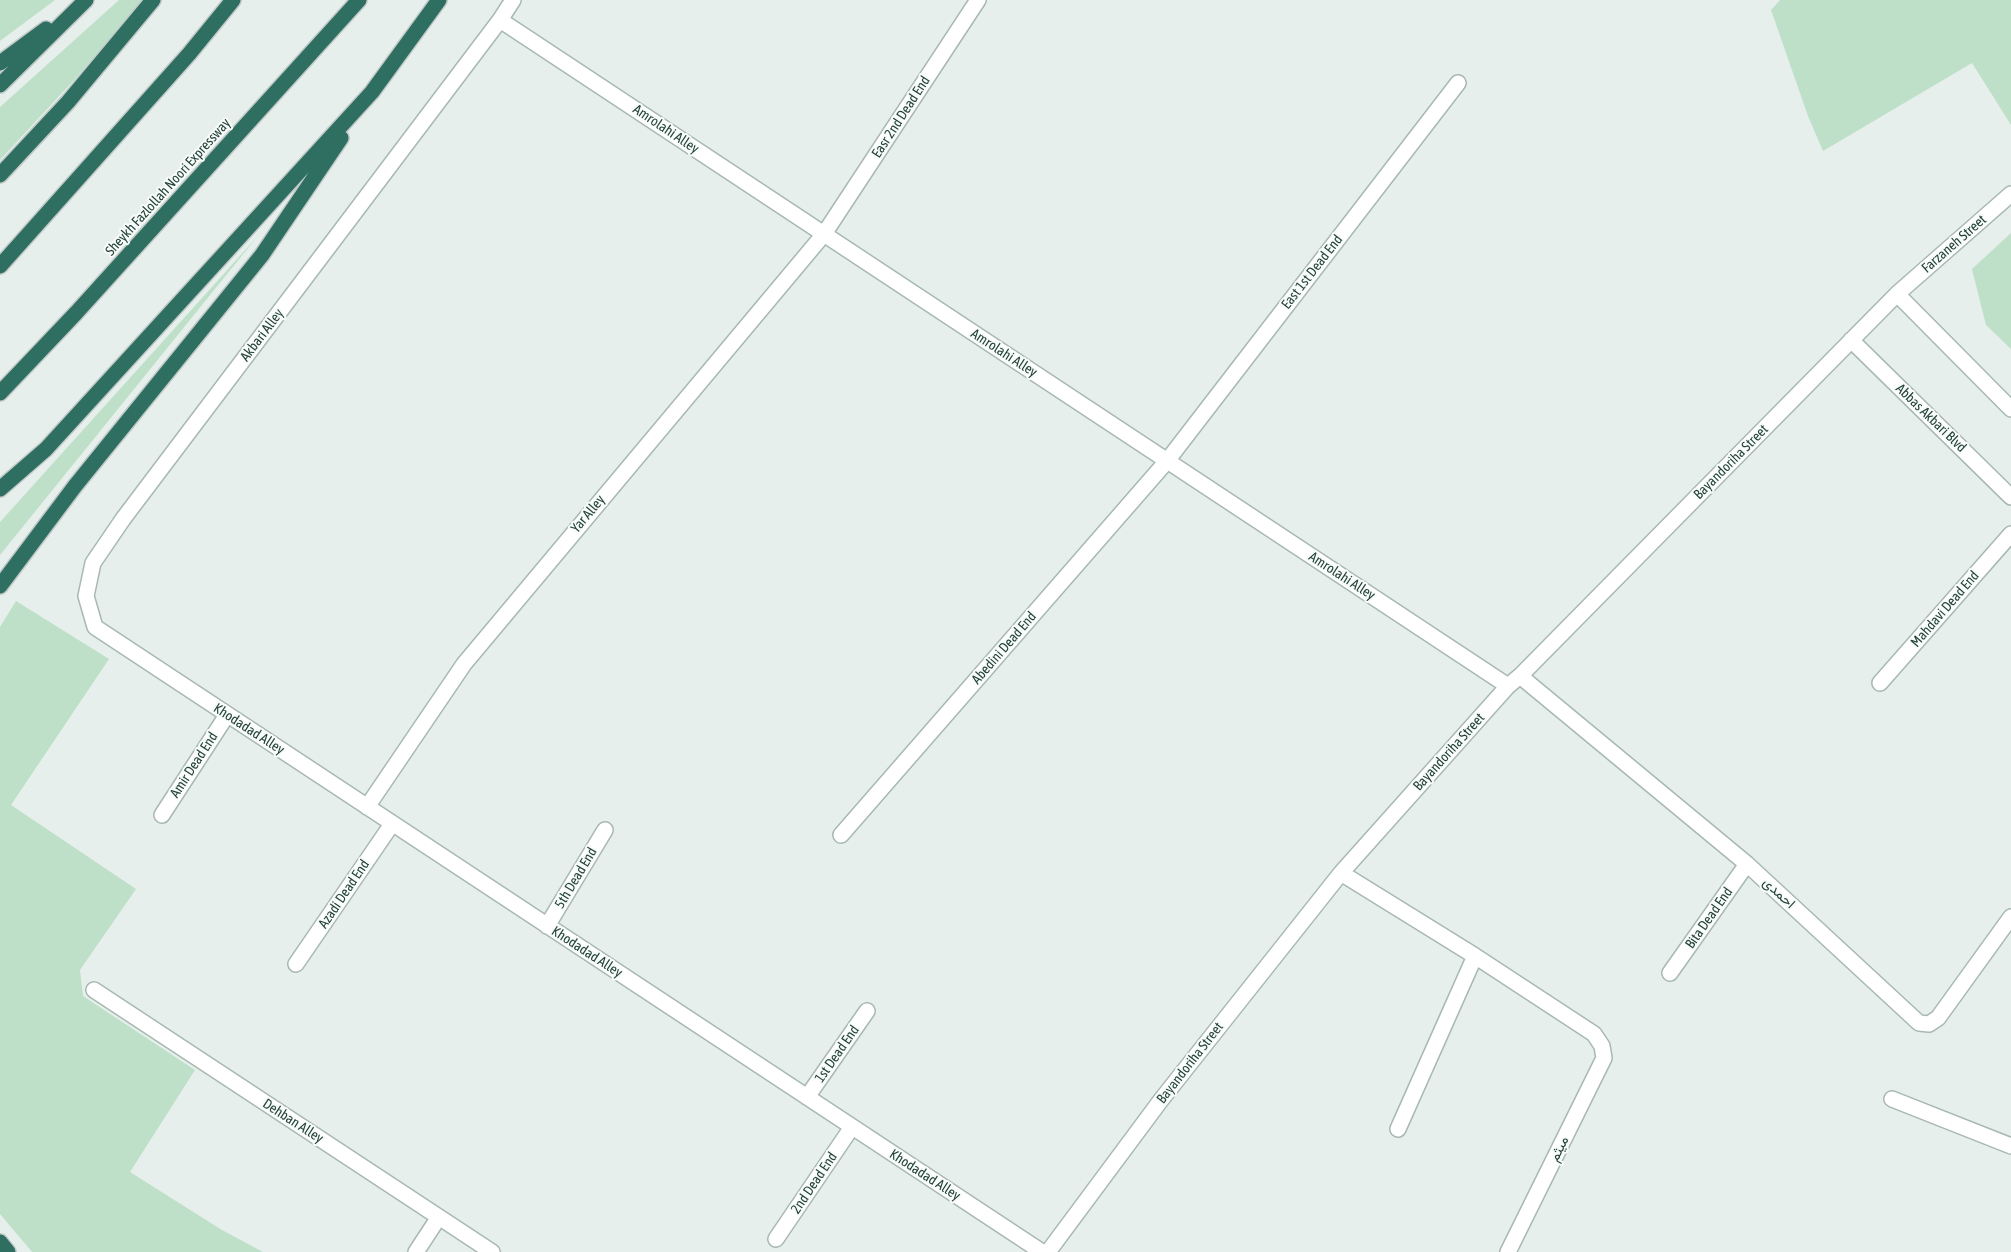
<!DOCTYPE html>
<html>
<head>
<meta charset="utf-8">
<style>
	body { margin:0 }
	canvas { display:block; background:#e6efeb }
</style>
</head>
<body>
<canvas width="2011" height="1252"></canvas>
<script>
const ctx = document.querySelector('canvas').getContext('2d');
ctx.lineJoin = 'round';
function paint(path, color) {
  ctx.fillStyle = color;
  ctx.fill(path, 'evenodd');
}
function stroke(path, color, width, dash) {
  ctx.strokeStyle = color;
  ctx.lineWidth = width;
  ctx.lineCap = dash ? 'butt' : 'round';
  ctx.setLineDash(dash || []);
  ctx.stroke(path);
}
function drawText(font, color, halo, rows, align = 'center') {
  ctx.font = font + ' "Asap Condensed",Vazirmatn,sans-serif';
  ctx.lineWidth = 4;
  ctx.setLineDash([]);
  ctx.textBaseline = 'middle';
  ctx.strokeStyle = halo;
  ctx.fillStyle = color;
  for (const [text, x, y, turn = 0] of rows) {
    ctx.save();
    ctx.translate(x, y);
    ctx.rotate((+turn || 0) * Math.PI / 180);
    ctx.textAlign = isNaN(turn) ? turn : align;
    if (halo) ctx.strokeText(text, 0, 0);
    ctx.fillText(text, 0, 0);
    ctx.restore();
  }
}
paint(new Path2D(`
	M0,0H55L0,41Z
	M119,0H143L74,80L0,160V107Z
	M1780,0H2011V125L1972,63L1823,151L1808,116L1771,10Z
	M2011,233V349L1986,325L1972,269Z
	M257,237L0,555V522Z
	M16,601L109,659L11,805L136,889L80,970L83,996L195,1070L130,1172L222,1230L263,1252H32L0,1214V627Z`), '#bfe0c8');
const minor = new Path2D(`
	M513,0L500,20L123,519L93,563L86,596L95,627L1042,1252
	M500,20L1508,686
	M1897,294L2011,409
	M1851,340L2011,497
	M1520,676L1747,864L1919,1023L1929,1024L1938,1018L2011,917
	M1880,683L2011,534
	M367,807L464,664L824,234L978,0
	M162,815L227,715
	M841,835L1167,461L1458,83
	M1341,873L1475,956L1594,1034L1602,1046L1604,1058L1508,1252
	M547,926L605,830
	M296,964L392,824
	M1670,973L1747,864
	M94,990L492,1252
	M807,1097L867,1011
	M1892,1099L2011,1146
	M1398,1129L1475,956
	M776,1239L852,1127
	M416,1252L439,1217
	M1048,1252L1161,1100L1341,873L1508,686L1520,676L1897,294L2011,194`);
const highway = new Path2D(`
	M0,63L46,29
	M0,85L86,0
	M0,175L68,102L153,0
	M0,266L189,54L233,0
	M0,393L76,313L359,0
	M0,489L46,449L372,92L439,0
	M0,586L75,486L262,255L341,138
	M0,1242L8,1252`);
stroke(minor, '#a8b8b2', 18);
stroke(highway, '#c2cac8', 18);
stroke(minor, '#fff', 15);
stroke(highway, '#2f6f62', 15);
drawText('14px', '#24423a', '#f7fbf9', [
	["Easr 2nd Dead End",901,117,-57],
	["Amrolahi Alley",666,129,34],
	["Sheykh Fazlollah Noori Expressway",168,187,-48],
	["Farzaneh Street",1954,244,-41],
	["East 1st Dead End",1312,272,-52],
	["Akbari Alley",262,335,-53],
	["Amrolahi Alley",1004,353,33],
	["Abbas Akbari Blvd",1931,418,44],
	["Bayandoriha Street",1731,462,-45],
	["Yar Alley",588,514,-50],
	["Amrolahi Alley",1342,576,33],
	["Mahdavi Dead End",1945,609,-49],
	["Abedini Dead End",1004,648,-49],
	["Khodadad Alley",249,729,33],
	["Bayandoriha Street",1449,752,-48],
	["Amir Dead End",194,765,-57],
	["5th Dead End",576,878,-59],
	["احمدی",1779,893,43],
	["Azadi Dead End",344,894,-56],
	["Bita Dead End",1709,918,-55],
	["Khodadad Alley",587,952,33],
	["1st Dead End",837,1054,-55],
	["Bayandoriha Street",1190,1063,-52],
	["Dehban Alley",293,1121,33],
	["میثم",1559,1149,-64],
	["Khodadad Alley",925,1175,33],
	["2nd Dead End",814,1183,-56]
]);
</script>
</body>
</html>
